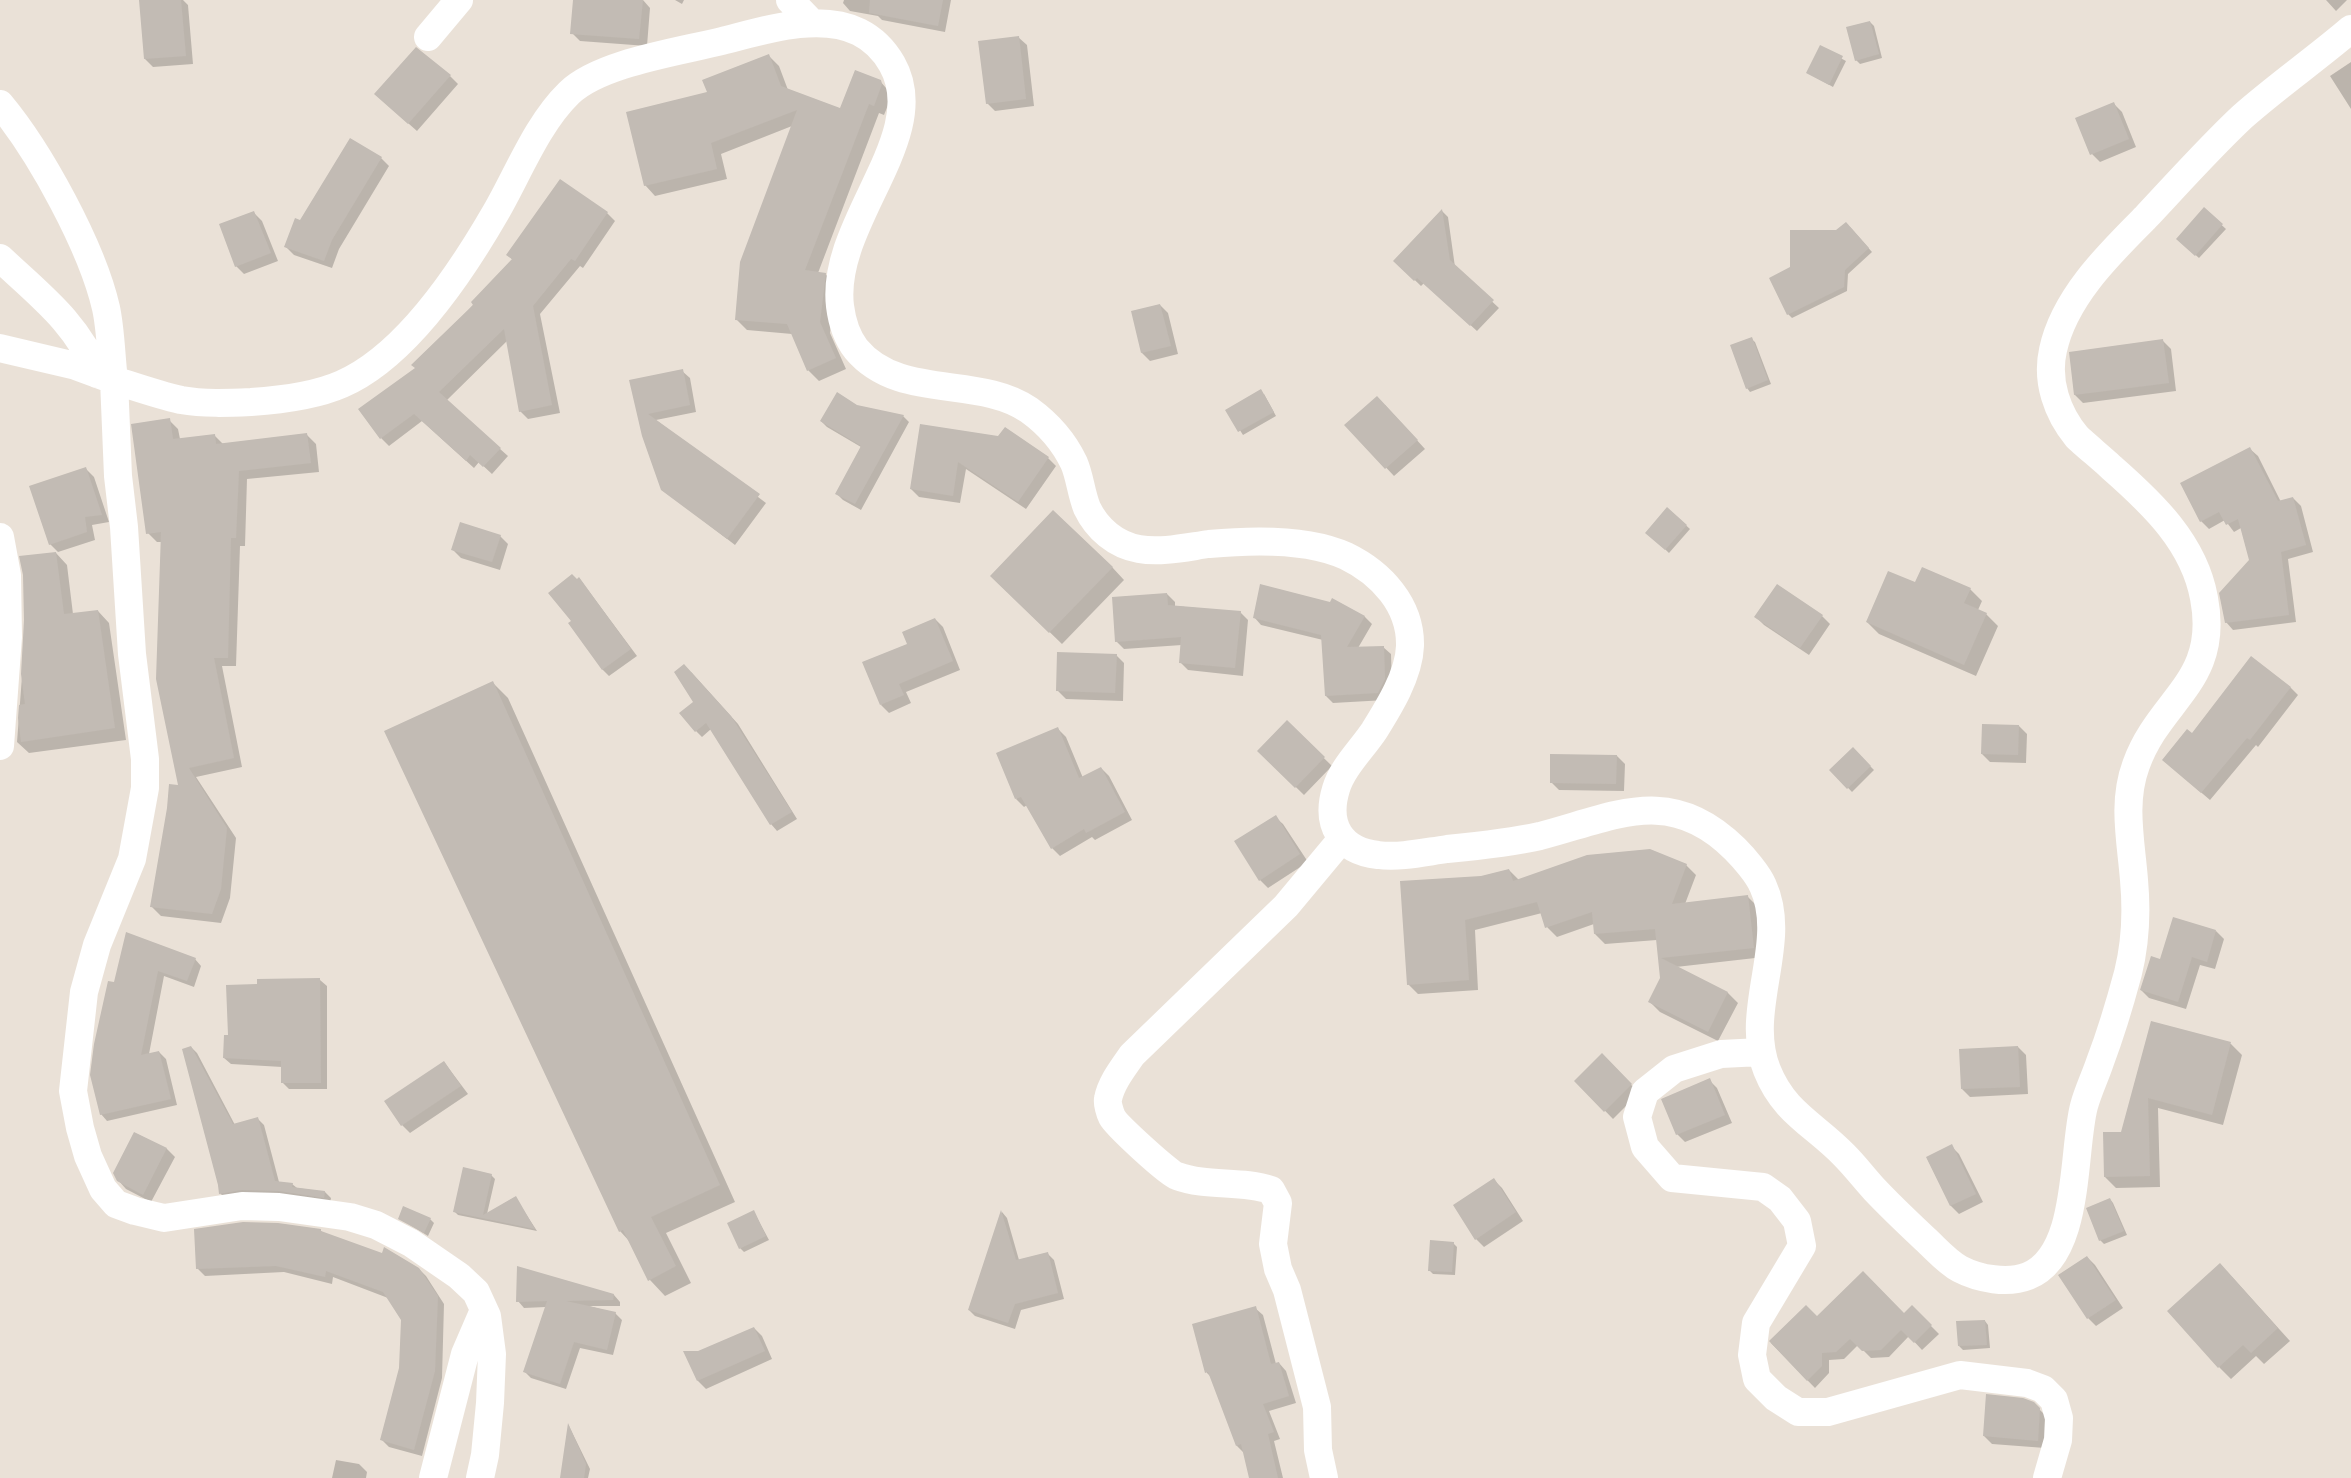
<!DOCTYPE html>
<html>
<head>
<meta charset="utf-8">
<style>
	body { margin:0 }
	canvas { display:block; background:#eae1d7 }
</style>
</head>
<body>
<canvas width="2351" height="1478"></canvas>
<script>
const ctx = document.querySelector('canvas').getContext('2d');
ctx.lineJoin = 'round';
function paint(path, color) {
  ctx.fillStyle = color;
  ctx.fill(path, 'evenodd');
}
function stroke(path, color, width, dash) {
  ctx.strokeStyle = color;
  ctx.lineWidth = width;
  ctx.lineCap = dash ? 'butt' : 'round';
  ctx.setLineDash(dash || []);
  ctx.stroke(path);
}
paint(new Path2D(`
	M144,0H183L188,5L193,64L153,67L145,59Z
	M574,0H643L650,8L647,46L580,41L572,33Z
	M675,0H684L682,4Z
	M844,0H951L945,32L882,20L878,16L850,11L843,3Z
	M2326,0H2347L2336,11Z
	M1870,22L1874,26L1882,58L1860,64L1856,60Z
	M1018,37L1027,45L1034,106L995,111L987,103Z
	M1820,47L1846,61L1833,87L1808,73Z
	M768,55L779,66L788,90L841,109L880,81L892,95L884,115L879,113L818,273L825,274L836,284L830,333L846,369L819,381L808,370L792,334L747,330L736,319L792,126L721,154L727,179L655,196L645,185L708,93Z
	M2351,62V109L2330,76Z
	M450,76L458,84L417,131L384,102Z
	M2114,104L2122,112L2136,147L2100,162L2092,154Z
	M351,140L381,158L389,166L339,249L332,268L294,255L286,247Z
	M560,181L607,213L615,221L583,268L580,266L540,314L560,413L528,419L520,411L507,341L446,401L508,456L492,474L479,462L474,468L422,421L389,446L381,438L417,368L513,260L507,255Z
	M2204,209L2226,229L2199,258L2181,242Z
	M1442,211L1448,217L1455,267L1499,308L1477,331L1424,283L1421,286L1395,261Z
	M254,213L262,221L278,261L244,274L236,266Z
	M1850,227L1872,252L1848,274L1847,291L1792,318L1788,314L1791,268L1837,231Z
	M1160,305L1168,313L1178,354L1150,361L1142,353L1132,312Z
	M1751,339L1755,342L1771,384L1750,392L1747,388Z
	M2163,341L2171,349L2176,391L2083,403L2075,395L2070,353Z
	M682,371L690,378L696,412L656,420L766,503L735,545L662,489L630,381Z
	M1264,394L1276,416L1243,435L1227,410Z
	M1385,405L1425,449L1394,476L1346,425Z
	M857,406L903,416L909,422L861,510L843,500L837,494L861,447L827,427L821,421Z
	M169,420L178,429L180,439L215,436L223,444L307,435L316,444L319,472L247,479L245,546H240L236,666H222L242,767L196,777L236,838L230,898L221,923L161,916L152,907L179,786L162,542H157L148,533Z
	M921,425L1048,458L1056,466L1026,509L966,469L960,503L919,497L911,489Z
	M2250,449L2258,456L2281,502L2293,498L2301,506L2313,552L2288,559L2296,622L2233,630L2226,622L2250,561L2241,528L2234,532L2225,520L2209,529L2201,521Z
	M86,469L94,477L109,522L92,525L95,540L58,552L50,544Z
	M1668,509L1690,529L1669,553L1647,532Z
	M500,536L508,544L500,570L461,558L453,550Z
	M56,553L67,565L73,614L98,611L109,623L126,740L29,753L17,742L25,637Z
	M1112,567L1124,580L1062,644L1004,588Z
	M579,578L637,656L609,676L602,669L573,621L577,580Z
	M1916,584L1970,589L1982,601L1978,610L1986,614L1998,626L1976,676L1879,634L1867,622Z
	M1167,594L1175,602V606L1240,612L1248,620L1243,676L1188,670L1180,662L1182,645L1124,649L1116,641Z
	M1333,600L1365,617L1372,624L1358,648L1383,647L1391,654L1392,687L1386,700L1333,703L1326,696L1323,640L1261,625L1254,617L1331,603Z
	M1822,616L1830,624L1809,655L1764,625L1756,617Z
	M935,619L943,627L960,670L906,692L911,703L889,713L881,705L909,645Z
	M1116,655L1124,663L1123,701L1066,699L1058,691Z
	M691,672L738,724L797,819L777,831L771,824L711,729L702,737L696,731Z
	M492,682L508,698L735,1202L666,1233L691,1283L665,1296L650,1280L630,1242L620,1231Z
	M2290,687L2298,695L2258,747L2256,745L2210,800L2163,760L2192,735Z
	M1287,722L1332,766L1304,795L1259,751Z
	M2019,726L2027,734L2026,763L1990,762L1982,754Z
	M1058,729L1066,737L1083,778L1101,768L1109,776L1132,820L1095,840L1092,837L1060,856L1052,848L1027,805L1024,807L1016,799Z
	M1853,749L1874,770L1852,792L1831,770Z
	M1617,756L1625,764L1624,791L1559,790L1551,782Z
	M1275,817L1283,824L1308,862L1268,888L1260,880Z
	M1686,865L1696,875L1685,904L1748,897L1758,907L1764,957L1676,967L1728,993L1738,1003L1718,1041L1660,1012L1650,1002L1662,978L1657,940L1605,944L1595,934L1594,924L1557,937L1547,927L1542,913L1475,930L1478,990L1418,994L1408,984L1482,877L1509,870L1519,880Z
	M2216,931L2224,939L2215,969L2200,965L2186,1009L2149,998L2141,990L2161,960Z
	M195,959L201,966L194,987L164,976L149,1054L159,1052L166,1059L177,1105L107,1121L101,1114L115,983Z
	M320,980L327,986V1089H289L282,1082V1067L231,1064L224,1058L230,1036L258,985Z
	M2152,1023L2231,1044L2242,1055L2223,1125L2158,1108L2160,1187L2116,1188L2105,1177L2122,1133Z
	M191,1047L197,1053L235,1125L258,1119L264,1125L279,1182L292,1184L297,1188L325,1192L331,1198L330,1203L226,1199L220,1193Z
	M2018,1047L2026,1055L2028,1094L1970,1097L1962,1089Z
	M1602,1055L1639,1093L1613,1119L1576,1081Z
	M444,1062L468,1094L410,1133L402,1125Z
	M1709,1080L1717,1088L1732,1123L1685,1142L1677,1134Z
	M135,1133L167,1149L175,1157L151,1202L126,1189L118,1180Z
	M1951,1146L1959,1154L1983,1202L1959,1214L1951,1206L1927,1158Z
	M491,1175L495,1179L487,1214L515,1197L537,1231L458,1215L454,1211Z
	M1494,1180L1502,1188L1523,1221L1484,1247L1476,1239Z
	M2110,1199L2113,1203L2127,1235L2104,1244L2100,1240Z
	M754,1212L769,1240L744,1252L740,1248Z
	M1002,1212L1007,1218L1019,1260L1048,1254L1054,1260L1064,1299L1021,1310L1015,1329L975,1316L969,1310Z
	M399,1218L430,1219L434,1223L428,1236Z
	M320,1230L324,1234L419,1269L426,1276L444,1304L442,1378L422,1456L389,1447L382,1440L400,1368L402,1320L388,1298L333,1277L332,1284L284,1272L205,1276L197,1268Z
	M1453,1243L1457,1247L1455,1275L1433,1274L1429,1270Z
	M2087,1257L2095,1265L2123,1308L2096,1326L2088,1318Z
	M2232,1277L2290,1341L2264,1364L2256,1356L2231,1379L2219,1367Z
	M614,1295L620,1302V1306H589L615,1313L622,1320L613,1355L580,1348L566,1389L531,1378L525,1372L546,1307L524,1308L518,1301Z
	M1912,1307L1939,1334L1922,1350L1909,1336L1889,1357L1871,1358L1858,1345L1844,1359L1829,1360V1373L1815,1388L1771,1343L1817,1318L1904,1315Z
	M1255,1308L1263,1315L1276,1364L1279,1363L1286,1371L1296,1403L1269,1411L1280,1439L1274,1441L1283,1478H1251L1244,1453L1237,1446L1211,1377L1207,1373L1194,1325Z
	M1985,1321L1988,1325L1990,1348L1963,1350L1959,1346Z
	M754,1328L762,1336L772,1359L706,1389L698,1381L685,1353H699Z
	M2034,1404L2047,1417L2045,1448L1992,1444L1984,1436Z
	M569,1426L590,1469L588,1478H561Z
	M336,1460L359,1464L367,1472L366,1478H332Z`), '#0003');
paint(new Path2D(`
	M139,0H181L186,56L144,59Z
	M573,0H643L639,39L570,34Z
	M870,0H943L938,26L869,13Z
	M1870,21L1879,54L1855,61L1846,27Z
	M1019,36L1026,99L986,104L978,41Z
	M1820,45L1843,56L1829,85L1806,73Z
	M416,47L451,75L408,124L374,94Z
	M769,54L781,86L840,108L855,70L881,80L882,84L874,106L869,104L805,270L826,273L820,322L836,358L807,371L787,324L735,320L740,262L797,110L711,143L717,169L644,186L626,112L707,92L702,80Z
	M2114,102L2129,139L2090,155L2075,118Z
	M350,138L382,157L332,240L324,261L284,247L295,218L300,220Z
	M560,179L608,212L575,261L571,259L533,306L552,405L519,412L504,329L439,392L501,448L483,467L470,455L466,461L414,414L380,439L358,409L415,368L411,365L473,305L471,302L512,259L506,255Z
	M2204,207L2223,224L2195,256L2176,239Z
	M1442,209L1450,260L1494,300L1470,326L1417,278L1414,281L1393,261Z
	M254,211L271,253L235,267L219,224Z
	M1846,222L1869,248L1845,270L1844,287L1787,315L1769,278L1790,267V230H1836Z
	M1160,304L1171,346L1141,353L1131,311Z
	M1752,337L1768,380L1746,389L1730,345Z
	M2163,339L2169,383L2074,395L2069,352Z
	M683,369L690,405L648,414L760,494L727,539L661,490L642,436L629,380Z
	M1261,389L1274,412L1238,432L1225,410Z
	M837,392L857,405L904,415L855,504L835,494L861,446L820,421Z
	M1377,396L1418,440L1385,469L1344,425Z
	M170,418L173,439L215,434L216,444L307,433L311,463L239,471L236,538H231L228,658H214L234,758L189,768L227,828L221,889L212,914L150,907L167,808L169,784L178,785L156,679L161,532L146,534L131,424Z
	M920,424L998,436L1005,427L1049,457L1018,502L958,462L953,496L910,489Z
	M2250,447L2278,501L2293,497L2306,545L2281,552L2289,615L2225,623L2219,593L2249,560L2238,519L2226,525L2219,512L2200,522L2180,483Z
	M86,467L102,515L85,517L87,532L49,545L29,486Z
	M1667,507L1687,525L1665,550L1645,533Z
	M1053,510L1113,567L1049,633L990,576Z
	M460,522L501,535L492,562L451,550Z
	M56,552L64,614L98,610L115,728L21,742L18,718L19,705L25,704L21,674L24,620L23,575L19,556Z
	M1922,567L1971,588L1964,603L1987,613L1964,665L1866,622L1888,571L1915,582Z
	M572,574L577,579L579,577L631,649L602,670L568,623L571,621L548,593Z
	M1260,584L1330,602L1332,598L1365,616L1347,647L1384,646L1385,679L1378,693L1325,696L1321,635L1253,618Z
	M1777,584L1823,615L1800,648L1754,617Z
	M1167,593L1168,605L1241,611L1235,668L1179,663L1181,637L1115,642L1112,597Z
	M935,618L953,661L899,684L904,695L880,705L862,662L907,644L902,632Z
	M1057,652L1117,654L1115,693L1056,691Z
	M2251,656L2291,687L2250,740L2247,738L2201,793L2162,760L2187,729L2192,733Z
	M684,664L731,716L792,812L770,825L706,723L695,732L679,713L693,702L674,672Z
	M493,681L720,1185L651,1217L676,1266L648,1281L623,1230L619,1232L384,731Z
	M1287,720L1325,757L1295,788L1257,751Z
	M1982,724L2019,725L2018,755L1981,754Z
	M1058,727L1079,778L1101,767L1125,812L1086,833L1084,829L1051,849L1021,797L1015,799L996,753Z
	M1853,747L1871,766L1847,789L1829,770Z
	M1550,754L1617,755L1616,784L1550,783Z
	M1276,815L1300,854L1259,881L1234,841Z
	M1650,849L1687,864L1672,904L1748,895L1754,948L1661,958L1728,992L1708,1032L1648,1002L1660,978L1655,929L1594,934L1592,912L1545,928L1537,902L1465,920L1469,980L1407,985L1400,881L1481,876L1509,869L1513,881L1587,855Z
	M2173,917L2216,930L2207,962L2192,957L2178,1002L2140,990L2151,956L2160,959Z
	M126,932L196,958L187,981L158,971L141,1055L159,1051L171,1099L100,1115L90,1075L94,1044L108,981L114,982Z
	M320,978L321,1083H281V1061L223,1058L224,1035H228L226,985L257,984V979Z
	M2151,1021L2231,1042L2212,1115L2148,1098L2150,1176L2104,1177L2103,1132H2121Z
	M191,1046L233,1124L258,1117L275,1181L293,1183L292,1187L325,1191L324,1198L279,1191L242,1190L219,1194L218,1185L182,1049Z
	M2018,1046L2020,1087L1961,1089L1959,1049Z
	M1602,1053L1632,1084L1604,1112L1574,1081Z
	M444,1061L461,1086L401,1126L384,1101Z
	M1710,1078L1725,1115L1676,1135L1661,1099Z
	M134,1132L167,1148L143,1195L117,1181L113,1173Z
	M1952,1144L1976,1194L1950,1206L1926,1157Z
	M463,1167L492,1174L483,1215L516,1196L535,1229L453,1212Z
	M1494,1178L1516,1212L1475,1240L1453,1205Z
	M2110,1198L2124,1231L2099,1241L2086,1208Z
	M403,1206L431,1218L424,1233L398,1219Z
	M754,1210L766,1236L739,1249L727,1223Z
	M1001,1210L1016,1260L1048,1252L1058,1293L1015,1304L1008,1323L968,1310Z
	M243,1222L278,1223L321,1229V1231L382,1253L384,1247L419,1268L438,1296L435,1371L414,1450L380,1440L399,1368L401,1320L383,1292L326,1271L325,1277L276,1266L196,1269L194,1229Z
	M1430,1240L1454,1242L1452,1272L1428,1271Z
	M2087,1256L2116,1300L2087,1319L2058,1275Z
	M2220,1263L2278,1328L2251,1353L2243,1345L2218,1368L2167,1311Z
	M517,1266L614,1294L613,1300L566,1301L616,1312L607,1350L574,1342L560,1384L523,1372L547,1301L516,1302Z
	M1863,1271L1904,1313L1912,1305L1932,1325L1914,1343L1901,1330L1881,1350L1862,1351L1850,1339L1836,1352L1822,1353V1366L1807,1381L1769,1341L1806,1305L1817,1316Z
	M1256,1306L1271,1364L1279,1362L1289,1396L1263,1404L1274,1432L1268,1434L1278,1478H1249L1241,1444L1236,1446L1208,1372L1205,1373L1192,1324Z
	M1985,1320L1987,1345L1958,1346L1956,1321Z
	M754,1327L765,1351L697,1381L683,1351H698Z
	M1986,1394L2023,1398L2034,1402L2040,1408L2038,1441L1983,1436Z
	M568,1423L586,1464L584,1478H560Z`), '#c2bbb4');
stroke(new Path2D(`
	M790,0L812,23
	M428,37L459,0
	M0,104C40,152 92,247 106,308C111,331 111,357 114,380L76,366L0,348
	M0,258C37,293 79,324 97,374
	M0,537L7,575L8,637L0,746
	M1761,1052L1721,1054L1674,1069L1645,1092L1637,1117L1645,1147L1672,1178L1763,1187L1780,1199L1797,1221L1802,1246L1756,1323L1752,1355L1757,1379L1776,1398L1798,1412H1828L1960,1375L2027,1383L2043,1389L2054,1400L2059,1418L2058,1440L2047,1478
	M433,1478L465,1354L484,1310
	M480,1478L485,1455L490,1403L492,1354L487,1316L476,1292L459,1276L411,1243L376,1225L350,1217L279,1207L242,1206L164,1218L135,1211L116,1204L103,1189L88,1156L80,1128L73,1091L84,992L97,945L132,859L145,788V759L132,654L124,527L118,476L114,380C136,387 159,395 181,400C204,404 228,403 251,402C281,400 315,396 342,384C406,356 462,271 496,212C518,174 537,124 569,93C600,63 678,52 722,41C762,31 819,12 859,32C873,39 884,50 892,64C933,136 830,222 840,306C842,322 846,336 856,349C899,401 979,375 1029,410C1047,423 1064,442 1074,463C1080,477 1081,493 1087,508C1097,529 1116,545 1139,549C1161,553 1187,547 1209,544C1251,540 1307,538 1346,556C1381,573 1411,605 1410,646C1409,675 1389,707 1374,731C1362,749 1342,768 1336,789C1325,825 1341,851 1378,855C1400,858 1425,852 1447,849C1478,846 1509,843 1540,836C1614,817 1670,784 1735,849C1743,857 1758,874 1763,886C1789,943 1743,1010 1767,1070C1784,1113 1814,1124 1844,1155C1855,1166 1864,1178 1875,1190C1891,1207 1908,1223 1925,1239C1936,1249 1947,1262 1960,1269C1979,1279 2008,1284 2028,1276C2081,1255 2072,1151 2084,1106C2088,1091 2095,1077 2100,1062C2111,1033 2120,1003 2128,973C2136,941 2137,913 2134,880C2131,841 2122,803 2136,765C2160,698 2220,682 2204,598C2194,543 2153,504 2112,468C2106,462 2083,443 2077,437C2057,413 2046,381 2053,350C2064,298 2108,255 2145,218C2177,184 2208,149 2242,117C2277,86 2316,59 2351,29
	M1324,1478L1318,1450L1317,1407L1287,1290L1278,1269L1273,1244L1278,1203L1271,1190C1241,1180 1207,1187 1177,1176C1168,1173 1116,1125 1112,1117C1110,1113 1107,1103 1108,1099C1111,1083 1123,1068 1132,1055L1286,906L1341,840`), '#fff', 28);
</script>
</body>
</html>
